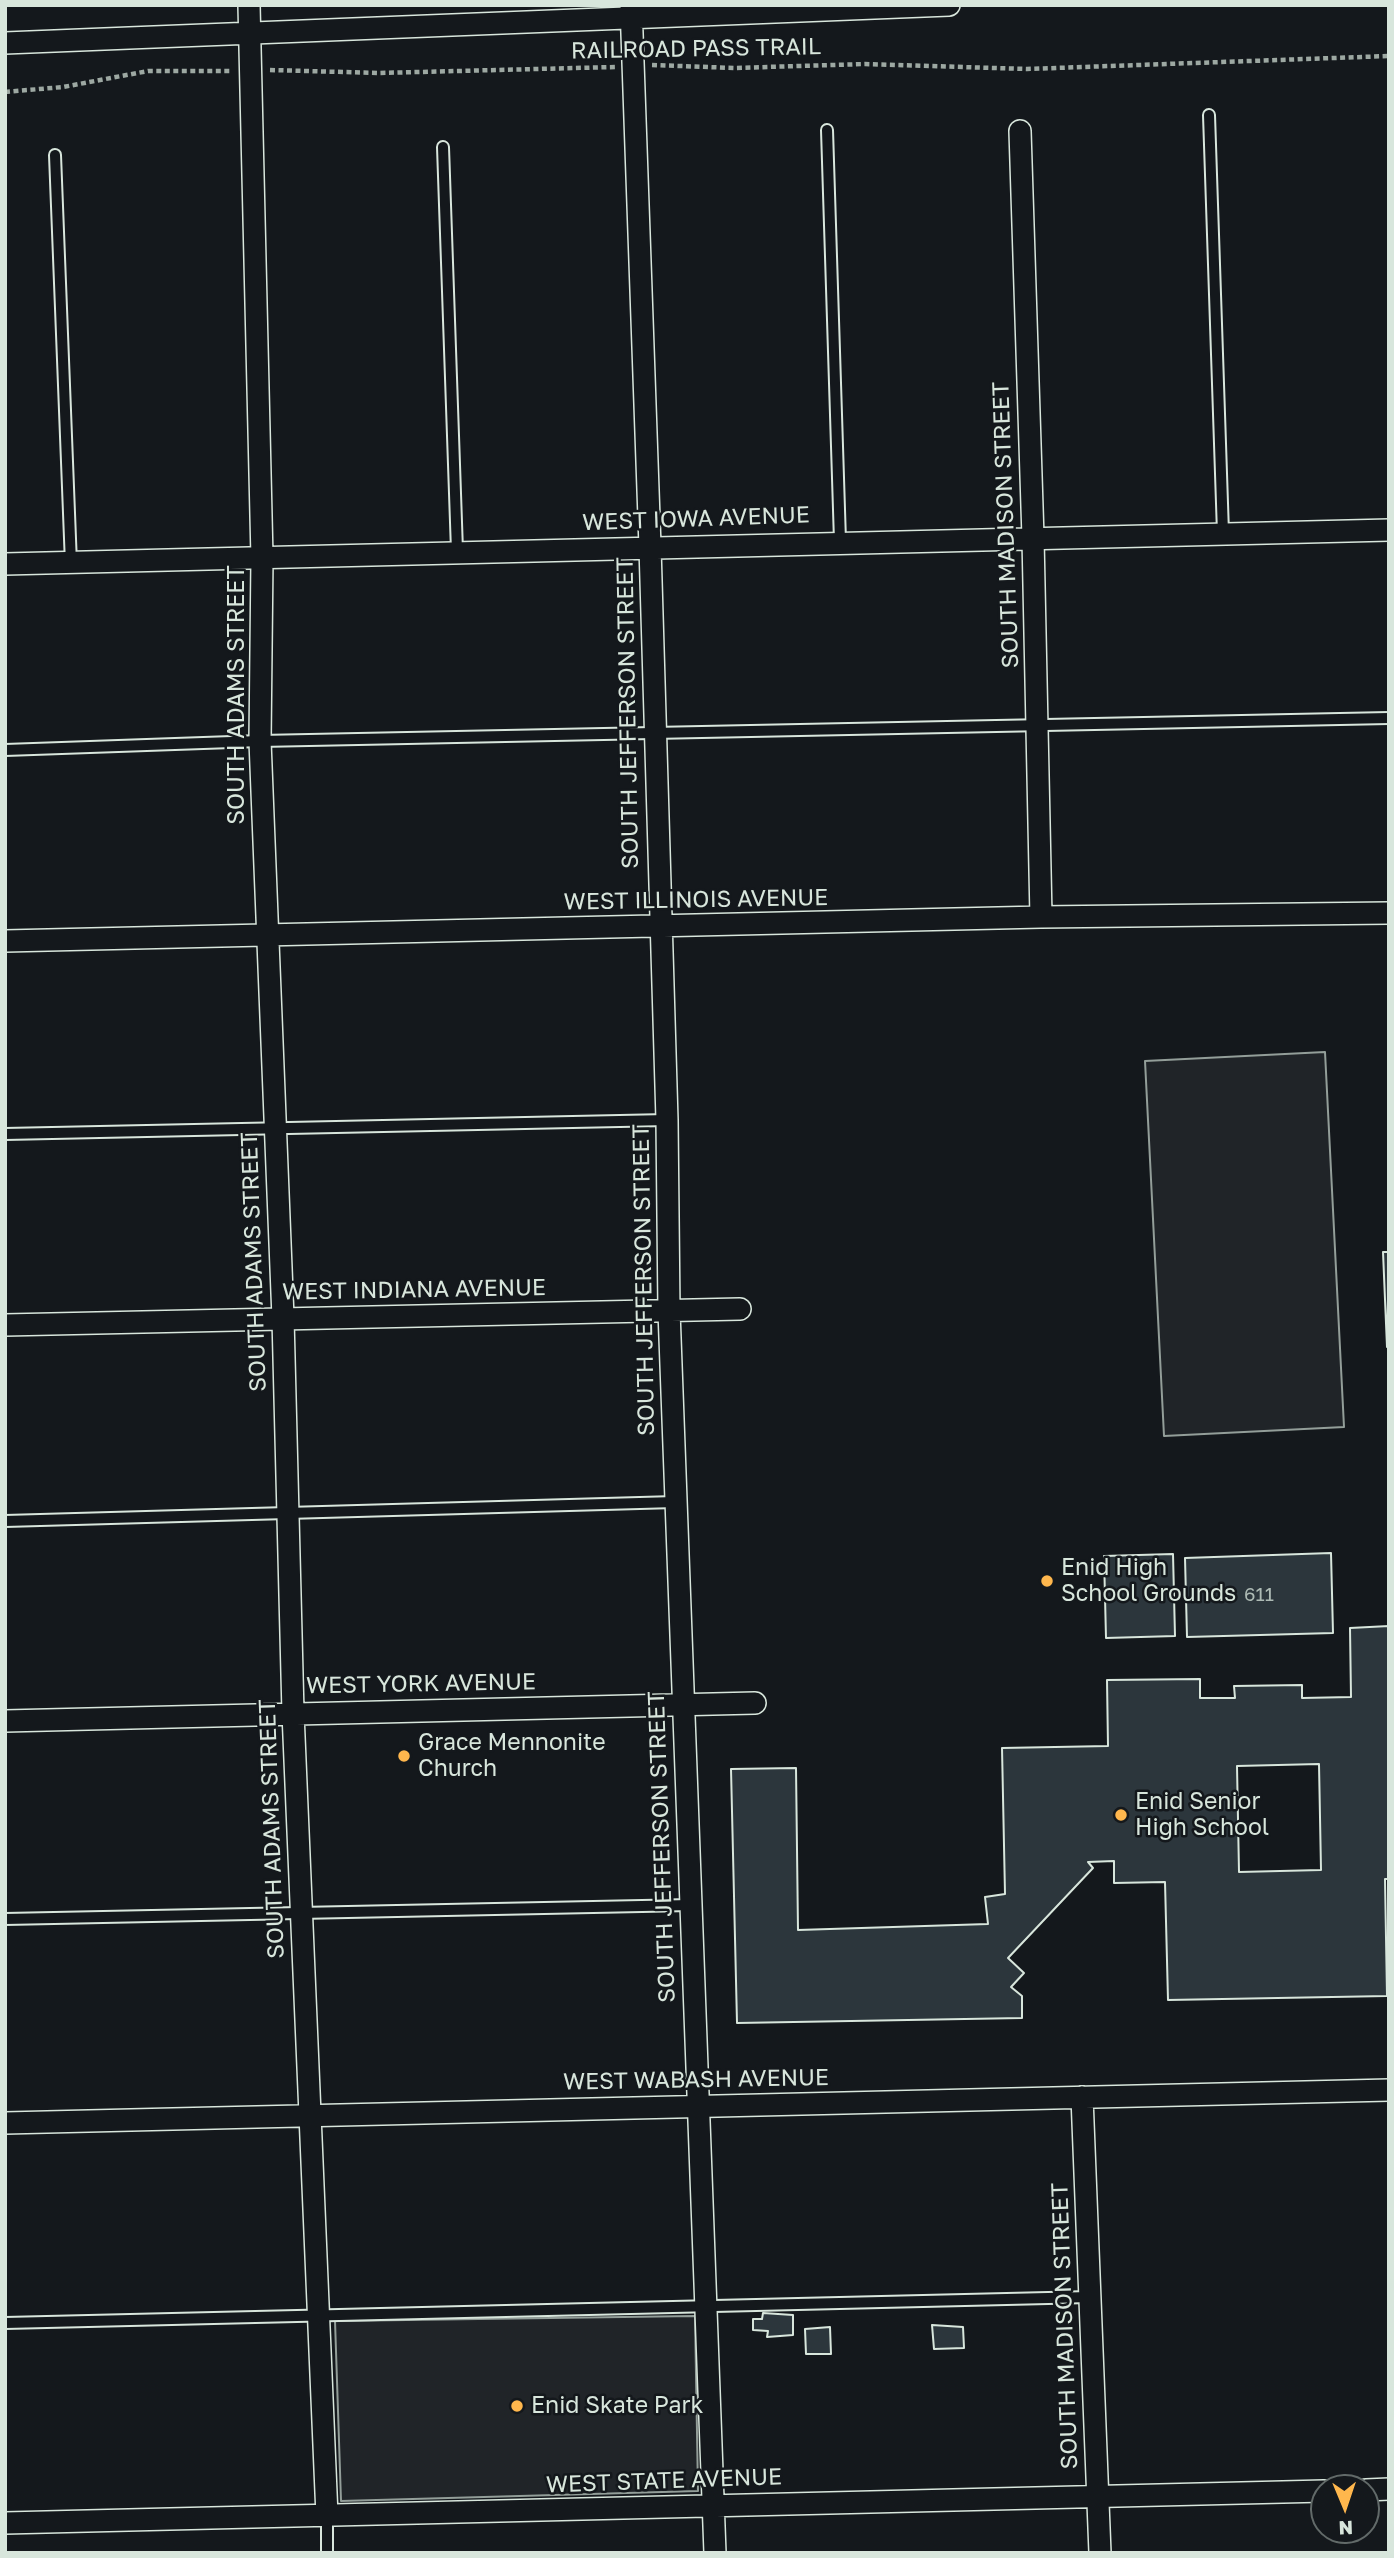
<!DOCTYPE html>
<html>
<head>
<meta charset="utf-8">
<style>
	body { margin:0 }
	#map { position:relative; width:1394px; height:2558px; overflow:hidden; background:#14181c; font-family:"Golos Text",sans-serif }
	canvas { display:block }
	.frame { position:absolute; inset:0; border:7px solid #d8e6dc; pointer-events:none }
	.north { position:absolute; left:1310px; top:2474px; width:70px; height:70px; box-sizing:border-box; background:#14181c; border:2px solid #626a69; border-radius:50%; rotate:178deg; font-size:19px; font-weight:700; line-height:28px; text-align:center; color:#d8e6dc }
	.north::after { content:''; display:block; margin:auto; width:24px; height:32px; background:#ffb74d; clip-path:polygon(50% 0,100% 100%,50% 72%,0 100%) }
</style>
</head>
<body>
<div id="map">
<canvas width="1394" height="2558"></canvas>
<div class="frame"></div>
<div class="north">N</div>
</div>
<script>
const ctx = document.querySelector('canvas').getContext('2d');
ctx.lineJoin = 'round';
function paint(path, color) {
  ctx.fillStyle = color;
  ctx.fill(path, 'evenodd');
}
function stroke(path, color, width, dash) {
  ctx.strokeStyle = color;
  ctx.lineWidth = width;
  ctx.lineCap = dash ? 'butt' : 'round';
  ctx.setLineDash(dash || []);
  ctx.stroke(path);
}
function drawText(font, color, halo, rows, align = 'center') {
  ctx.font = font + ' "Golos Text",sans-serif';
  ctx.lineWidth = 5;
  ctx.setLineDash([]);
  ctx.textBaseline = 'middle';
  ctx.strokeStyle = halo;
  ctx.fillStyle = color;
  for (const [text, x, y, turn = 0] of rows) {
    ctx.save();
    ctx.translate(x, y);
    ctx.rotate((+turn || 0) * Math.PI / 180);
    ctx.textAlign = isNaN(turn) ? turn : align;
    if (halo) ctx.strokeText(text, 0, 0);
    ctx.fillText(text, 0, 0);
    ctx.restore();
  }
}
const green = new Path2D(`
	M1325,1052L1344,1427L1164,1436L1145,1061Z
	M695,2316L698,2491L341,2501L335,2321Z`);
paint(green, '#202428');
stroke(green, '#939e99', 2);
const building = new Path2D(`
	M1383,1252H1389L1387,1347Z
	M1331,1553L1333,1633L1187,1637L1185,1558Z
	M1173,1554L1175,1636L1106,1638L1104,1556Z
	M1389,1626V1879H1385L1387,1996L1168,2000L1165,1882L1114,1883V1861L1088,1862L1093,1868L1008,1958L1024,1973L1011,1987L1022,1996V2018L737,2023L731,1769L796,1768L798,1930L988,1924L985,1897L1005,1894L1002,1748L1108,1746L1107,1680L1200,1679V1698H1235L1234,1686L1302,1685V1698L1351,1697L1350,1628ZM1319,1764L1321,1870L1239,1872L1237,1766Z
	M763,2313L793,2315V2335L767,2337L768,2331L753,2330V2319H762Z
	M932,2325L963,2327L964,2348L934,2349Z
	M830,2327L831,2354H806L805,2329Z`);
paint(building, '#2c363c');
stroke(building, '#d8e6dc', 2);
const service = new Path2D(`
	M1209,115L1223,533
	M827,130L840,541
	M443,147L457,551
	M55,155L71,564
	M5,750L260,741L1389,718
	M5,1134L667,1120
	M5,1521L675,1502
	M5,1919L691,1905
	M5,2323L1090,2297
	M327,2516V2553`);
const minor = new Path2D(`
	M249,5L262,558L260,741L283,1318L293,1713L327,2516
	M631,5L650,547L667,1120L669,1311L715,2553
	M5,43L949,5
	M1020,131L1033,538L1041,917
	M5,564L1389,530
	M5,941L1041,917L1389,913
	M5,1325L740,1309
	M5,1721L755,1703
	M1082,2097L1100,2553
	M5,2123L1389,2090
	M1366,2490L1389,2489
	M5,2523L1324,2491`);
stroke(service, '#d8e6dc', 14);
stroke(minor, '#d8e6dc', 24);
stroke(new Path2D(`
	M652,65L734,68L865,64L1027,69L1389,56
	M270,70L379,73L615,67
	M5,92L63,87L148,71H230`), '#9da8a2', 4.5, [5, 3.5]);
stroke(service, '#14181c', 10);
stroke(minor, '#14181c', 21);
for (const [x, y, r, color] of [
	[1047,1581,7,"#ffb74d"],
	[404,1756,7,"#ffb74d"],
	[1121,1815,7,"#ffb74d"],
	[517,2406,7,"#ffb74d"]
]) {
  const dot = new Path2D();
  dot.arc(x, y, r, 0, 2 * Math.PI);
  ctx.fillStyle = color;
  ctx.fill(dot);
  stroke(dot, '#14181c', 2.5);
}
drawText('19px', '#adbab4', null, [
	["611",1259,1595]
]);
drawText('23px', '#d8e6dc', '#14181c', [
	["RAILROAD PASS TRAIL",696,49,-1],
	["WEST IOWA AVENUE",696,519,-2],
	["SOUTH MADISON STREET",1006,525,-92],
	["SOUTH ADAMS STREET",237,695,-90],
	["SOUTH JEFFERSON STREET",628,713,-91],
	["WEST ILLINOIS AVENUE",696,900,-1],
	["SOUTH ADAMS STREET",254,1262,-92],
	["SOUTH JEFFERSON STREET",644,1280,-91],
	["WEST INDIANA AVENUE",414,1290,-1],
	["WEST YORK AVENUE",421,1684,-1],
	["SOUTH ADAMS STREET",272,1829,-92],
	["SOUTH JEFFERSON STREET",662,1847,-92],
	["WEST WABASH AVENUE",696,2080,-1],
	["SOUTH MADISON STREET",1065,2326,-92],
	["WEST STATE AVENUE",664,2481,-2]
]);
drawText('23px', '#d8e6dc', '#14181c', [
	["Enid High",1061,1568],
	["School Grounds",1061,1594],
	["Grace Mennonite",418,1743],
	["Church",418,1769],
	["Enid Senior",1135,1802],
	["High School",1135,1828],
	["Enid Skate Park",531,2406]
], 'left');
</script>
</body>
</html>
